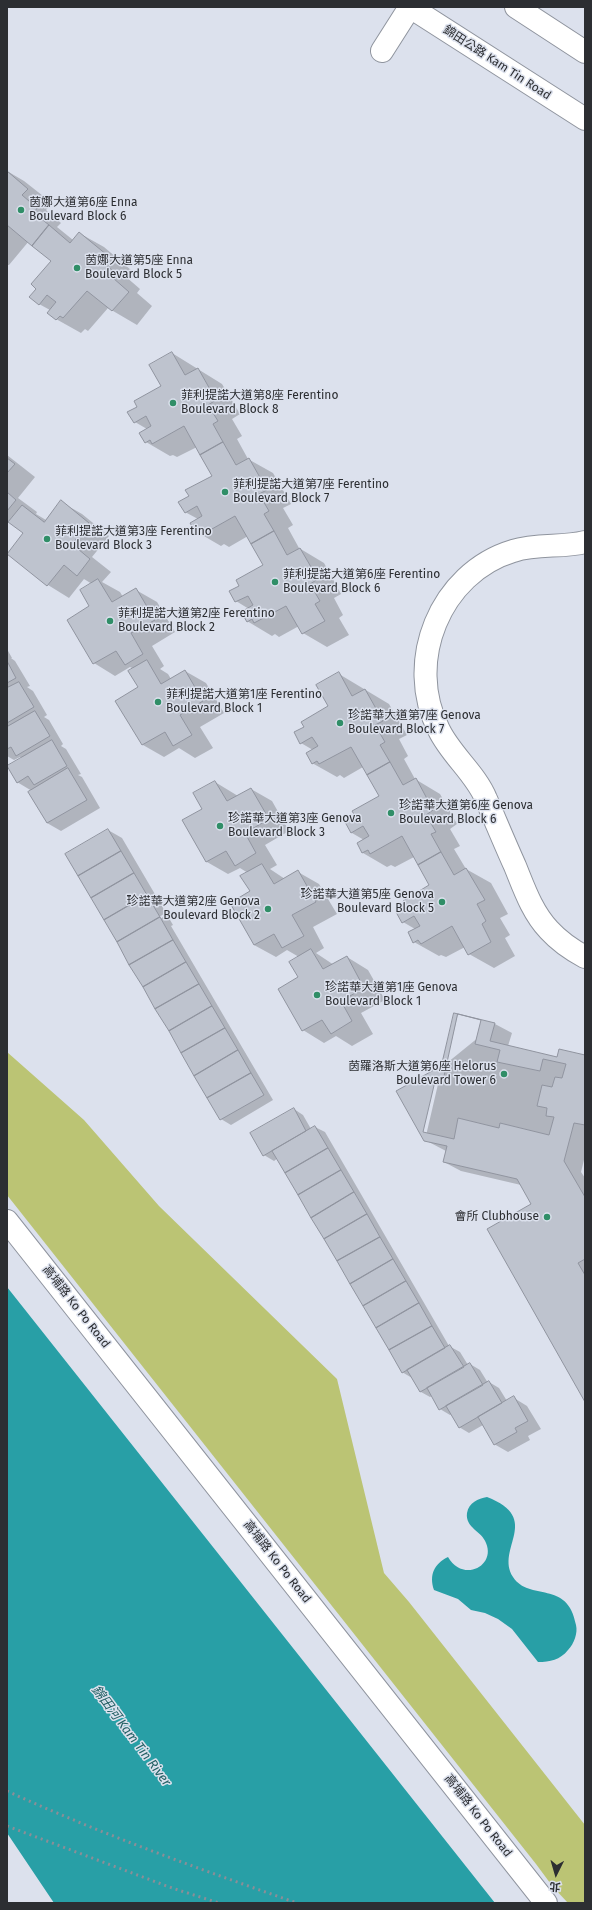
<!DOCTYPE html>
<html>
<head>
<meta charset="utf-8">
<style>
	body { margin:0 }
	#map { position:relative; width:592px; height:1910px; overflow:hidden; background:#dce1ed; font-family:"Fira Sans","Noto Sans TC",sans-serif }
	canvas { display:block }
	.frame { position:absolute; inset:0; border:8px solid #2c2e32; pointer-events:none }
	.north { position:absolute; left:536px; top:1854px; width:40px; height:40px; -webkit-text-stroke:3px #dce1ed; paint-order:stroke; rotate:185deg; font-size:11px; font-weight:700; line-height:16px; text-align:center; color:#2c2e32 }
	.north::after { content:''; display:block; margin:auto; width:14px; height:18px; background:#2c2e32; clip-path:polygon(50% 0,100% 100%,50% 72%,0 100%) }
</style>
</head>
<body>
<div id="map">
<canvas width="592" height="1910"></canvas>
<div class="frame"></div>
<div class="north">北</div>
</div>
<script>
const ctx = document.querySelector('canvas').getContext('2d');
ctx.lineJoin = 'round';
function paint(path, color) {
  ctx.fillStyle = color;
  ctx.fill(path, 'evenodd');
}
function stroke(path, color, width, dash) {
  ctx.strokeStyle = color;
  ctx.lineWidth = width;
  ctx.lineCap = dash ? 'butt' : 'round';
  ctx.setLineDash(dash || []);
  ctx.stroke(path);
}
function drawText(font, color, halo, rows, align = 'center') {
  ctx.font = font + ' "Fira Sans","Noto Sans TC",sans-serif';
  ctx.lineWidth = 3;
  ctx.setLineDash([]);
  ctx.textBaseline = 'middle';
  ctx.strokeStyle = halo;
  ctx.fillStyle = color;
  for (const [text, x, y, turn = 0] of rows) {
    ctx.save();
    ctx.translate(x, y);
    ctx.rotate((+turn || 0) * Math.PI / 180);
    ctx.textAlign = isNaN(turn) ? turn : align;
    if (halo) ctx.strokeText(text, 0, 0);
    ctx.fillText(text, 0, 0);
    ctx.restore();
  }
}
paint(new Path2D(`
	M7,1052L84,1120L159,1206L337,1379L384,1573L409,1602L585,1825V1903H568L553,1887L536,1864L7,1195Z`), '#bbc474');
paint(new Path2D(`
	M7,1287L495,1903H54L7,1833Z
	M487,1497C543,1519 495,1548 513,1577C529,1602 568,1579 576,1625C578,1633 574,1644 568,1650C560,1660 550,1662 538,1662L512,1629L498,1619L485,1613L471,1610L458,1599L434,1590C429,1575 434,1564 448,1557C463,1583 496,1566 486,1543C482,1531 465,1528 467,1513C469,1502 478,1499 487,1497Z`), '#289fa6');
paint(new Path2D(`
	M7,171L24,181L52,203L46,210L61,223L57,227L73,240L79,233L104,247L131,270L125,276L140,289L137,293L152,306L137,325L108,308L88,331L85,329L81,333L56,319L50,310L39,304L37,288L52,261L29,241L9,265H7Z
	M172,353L222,384L240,414L232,419L242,436L237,439L248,459L273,473L291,504L283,508L293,525L288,528L299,548L324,563L341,594L334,598L343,615L339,618L349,635L327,647L303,633L299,626L279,637L275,634L272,636L247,621L249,609L236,601L241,586L264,566L248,536L229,547L224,544L221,546L197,532L198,519L185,512L190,497L213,476L197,447L177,457L173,455L170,456L146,442L147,429L135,422L139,407L162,386Z
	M7,455L35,477L18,498L37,512L36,514L46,520L61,502L82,514L109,536L92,557L111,572L102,582L120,592L123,597L136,590L157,602L175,632L152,646L164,666L160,669L168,674L171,679L185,671L206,683L224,713L200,727L213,748L195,758L179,748L164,757L143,745L139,688L134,669L130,667L115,676L94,663L91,606L92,584L84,579L69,598L48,585L8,553L24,533L9,521L7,523Z
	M7,649L12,658H11L15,661L30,686L27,687L33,691L47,715L44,717L49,720L63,744L61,746L66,749L81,774L78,775L82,777L100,808L61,831L47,823L32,791L17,782L22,758L20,757L14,760L7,756Z
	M339,674L389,704L407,735L399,739L408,756L404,759L415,779L440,794L457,824L450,829L460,846L454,849L466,869L491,883L508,914L500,918L510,935L505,938L515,956L494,968L469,954L465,947L446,957L441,955L439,956L414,942L415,929L403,922L407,906L431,886L414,857L395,867L391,865L387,867L363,853L358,843L364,840L352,833L346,822L356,817L380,796L363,767L344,778L340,775L337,777L312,763L313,750L301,743L305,727L329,707Z
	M215,782L238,796L251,789L272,801L289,831L265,845L277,865L270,869L285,879L298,872L319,884L337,914L313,927L324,948L316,953L334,965L347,957L368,970L385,1000L361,1013L373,1034L352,1046L336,1036L324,1043L303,1030L299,957L287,950L276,957L254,945L248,873L240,868L228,874L207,862L183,821L203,809Z
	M108,830L122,838L173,925L171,926L273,1100L231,1125L221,1119L118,943L119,941H117L66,854ZM164,914L165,916L123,940V938Z
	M495,1024L512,1033L508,1046L558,1058L585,1056V1156L581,1172L585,1178V1400L533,1205L521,1185L461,1171L444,1162L446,1151L425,1140L442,1067Z
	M294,1109L303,1115L311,1129L315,1127L325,1132L449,1346L460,1352L468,1365L470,1364L480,1370L488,1383L489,1382L499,1388L507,1401L514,1398L527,1406L541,1429L528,1436L530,1440L508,1452L494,1444L483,1425L469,1433L459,1427L452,1414L450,1415L440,1409L432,1396L430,1397L421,1392L412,1378L402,1372L278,1158L274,1161L264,1155Z`), '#0003');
const building = new Path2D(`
	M7,171L28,189L22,195L37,208L34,213L49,225L32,246L7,225Z
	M49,225L70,243L79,232L107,255L102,262L117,274L113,278L129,292L112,311L87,291L63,318L60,316L56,320L47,313L56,302L47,295L39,305L29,297L36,289L31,284L51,261L32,246Z
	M172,352L185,375L198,368L216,400L208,405L218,421L213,424L223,442L200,455L184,426L152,444L150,440L145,443L139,433L151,426L146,416L134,423L127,412L137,407L134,401L161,386L149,365Z
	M223,442L236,465L249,458L267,490L259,494L269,511L264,514L274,531L251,544L235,516L203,534L201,530L196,533L190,523L202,516L197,506L185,513L178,502L189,496L185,490L212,476L200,455Z
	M7,458L15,464L7,473Z
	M7,492L16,500L7,511Z
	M61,500L89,523L72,544L90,559L77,576L64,565L47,586L7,554L23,533L8,522L22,505L44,522Z
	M274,531L287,555L300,548L318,579L310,584L320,601L315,604L325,621L302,634L286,606L254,623L252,619L247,622L241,612L253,605L248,596L235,602L229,591L239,586L236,580L263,565L251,544Z
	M98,579L112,602L136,588L155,620L131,633L143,654L125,665L116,651L93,664L67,620L89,606L80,590Z
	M147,660L161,684L185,670L203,701L180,715L192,735L173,746L165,732L142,745L115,701L138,687L128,671Z
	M7,661L16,678L7,683Z
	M339,672L352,696L365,689L383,721L375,725L385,742L380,745L390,762L367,775L351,747L319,764L317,761L312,764L306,753L318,746L312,737L300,744L294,732L304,727L301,722L328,706L316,685Z
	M19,682L34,707L7,723V688Z
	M35,711L50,736L16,756L11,747L7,749V727Z
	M52,740L67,766L34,785L28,776L17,783L7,766Z
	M390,762L403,785L416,778L433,810L426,815L436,832L431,834L441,852L418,865L402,836L370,854L368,850L362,853L357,843L369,836L363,826L351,833L345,822L355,816L352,811L379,796L367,775Z
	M68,768L87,800L47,823L28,792Z
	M215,781L227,801L251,788L269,819L245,833L256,853L235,866L226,851L206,862L182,820L202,809L193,793Z
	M108,829L121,851L78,876L65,854Z
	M121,851L134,873L91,898L78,876Z
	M441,852L454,875L466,868L485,900L477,904L486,921L482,924L491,942L468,955L452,926L421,944L418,940L413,943L408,932L420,926L414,916L402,923L396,912L406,906L403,901L429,885L418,865Z
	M262,864L274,884L298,870L316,902L292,915L304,936L282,948L274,934L254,945L230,903L250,891L240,876Z
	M134,873L147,895L104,920L91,898Z
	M147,895L160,917L117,942L104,920Z
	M160,917L173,940L129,965L117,942Z
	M173,940L186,962L143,987L129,965Z
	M311,949L323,969L347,956L364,988L341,1001L352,1021L331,1034L322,1020L302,1031L278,989L298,977L289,962Z
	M186,962L199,984L155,1009L143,987Z
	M199,984L212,1006L169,1031L155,1009Z
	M212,1006L225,1028L181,1053L169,1031Z
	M454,1013L495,1023L490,1041L557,1057L559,1049L585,1055V1125L574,1123L564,1161L585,1197V1259L578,1263L585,1275V1402L487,1229L531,1204L517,1179L443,1162L447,1146L424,1141L396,1091L441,1066Z
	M458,1014L481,1020L475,1044L500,1050L497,1062L540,1071L543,1059L566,1064L562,1078L555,1077L552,1087L542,1085L537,1106L547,1108L546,1116L554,1117L549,1135L500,1123L499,1128L458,1118L454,1139L423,1132L436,1077L443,1079Z
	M225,1028L238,1050L194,1076L181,1053Z
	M238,1050L251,1073L207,1098L194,1076Z
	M251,1073L264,1095L220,1120L207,1098Z
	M294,1108L306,1131L263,1156L250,1133Z
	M315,1126L328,1148L285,1173L272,1151Z
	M328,1148L341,1170L298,1195L285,1173Z
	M341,1170L354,1192L311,1218L298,1195Z
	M354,1192L367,1214L324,1239L311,1218Z
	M367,1214L380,1237L337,1261L324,1239Z
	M380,1237L393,1259L350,1284L337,1261Z
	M393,1259L406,1281L363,1306L350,1284Z
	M406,1281L419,1303L376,1328L363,1306Z
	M419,1303L432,1326L389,1350L376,1328Z
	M432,1326L445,1348L402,1373L389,1350Z
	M450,1345L464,1367L420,1392L407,1370Z
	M470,1363L483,1385L439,1410L427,1388Z
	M489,1381L502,1403L459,1428L446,1406Z
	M514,1396L528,1421L515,1428L517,1432L494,1445L478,1417Z`);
paint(building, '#bec3ce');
stroke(building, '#90949f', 1);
const minor = new Path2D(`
	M382,51L410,7
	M585,542C562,548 537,543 513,551C440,573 404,662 439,730C451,755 476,774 486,799C496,822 505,844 515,866C524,888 532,912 549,930C559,941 572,950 585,957
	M7,1221L546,1903`);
const major = new Path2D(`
	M410,7L585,119
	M516,7L585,52`);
stroke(minor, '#8f949e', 24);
stroke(major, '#8f949e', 24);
stroke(minor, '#fff', 22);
stroke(major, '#fff', 22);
stroke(new Path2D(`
	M7,1791C101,1834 199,1869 297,1903
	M7,1826L172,1888L219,1903`), '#8b8e97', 3, [2, 4]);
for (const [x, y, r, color] of [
	[21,210,4,"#308e67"],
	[77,268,4,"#308e67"],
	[173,403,4,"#308e67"],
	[225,492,4,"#308e67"],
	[47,539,4,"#308e67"],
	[275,582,4,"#308e67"],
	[110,621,4,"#308e67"],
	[158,702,4,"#308e67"],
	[340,723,4,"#308e67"],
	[391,813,4,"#308e67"],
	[220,826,4,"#308e67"],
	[442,902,4,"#308e67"],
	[268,909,4,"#308e67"],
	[317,995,4,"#308e67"],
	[504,1074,4,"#308e67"],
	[547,1217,4,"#308e67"]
]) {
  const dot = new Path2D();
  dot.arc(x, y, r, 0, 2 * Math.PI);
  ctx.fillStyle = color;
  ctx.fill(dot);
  stroke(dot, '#dce1ed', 1.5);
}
drawText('12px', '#2c2e32', '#dce1ed', [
	["錦田公路 Kam Tin Road",497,63,33],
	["高埔路 Ko Po Road",76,1307,52],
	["高埔路 Ko Po Road",277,1562,52],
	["高埔路 Ko Po Road",478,1816,52]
]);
drawText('12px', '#2c2e32', '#dce1ed', [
	["茵娜大道第6座 Enna",29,203],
	["Boulevard Block 6",29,217],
	["茵娜大道第5座 Enna",85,261],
	["Boulevard Block 5",85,275],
	["菲利提諾大道第8座 Ferentino",181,396],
	["Boulevard Block 8",181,410],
	["菲利提諾大道第7座 Ferentino",233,485],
	["Boulevard Block 7",233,499],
	["菲利提諾大道第3座 Ferentino",55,532],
	["Boulevard Block 3",55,546],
	["菲利提諾大道第6座 Ferentino",283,575],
	["Boulevard Block 6",283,589],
	["菲利提諾大道第2座 Ferentino",118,614],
	["Boulevard Block 2",118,628],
	["菲利提諾大道第1座 Ferentino",166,695],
	["Boulevard Block 1",166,709],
	["珍諾華大道第7座 Genova",348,716],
	["Boulevard Block 7",348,730],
	["珍諾華大道第6座 Genova",399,806],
	["Boulevard Block 6",399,820],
	["珍諾華大道第3座 Genova",228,819],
	["Boulevard Block 3",228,833],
	["珍諾華大道第5座 Genova",434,895,"right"],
	["Boulevard Block 5",434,909,"right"],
	["珍諾華大道第2座 Genova",260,902,"right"],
	["Boulevard Block 2",260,916,"right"],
	["珍諾華大道第1座 Genova",325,988],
	["Boulevard Block 1",325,1002],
	["茵羅洛斯大道第6座 Helorus",496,1067,"right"],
	["Boulevard Tower 6",496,1081,"right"],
	["會所 Clubhouse",539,1217,"right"]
], 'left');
drawText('italic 13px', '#236064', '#dce1ed', [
	["錦田河 Kam Tin River",131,1736,53]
]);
</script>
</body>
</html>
